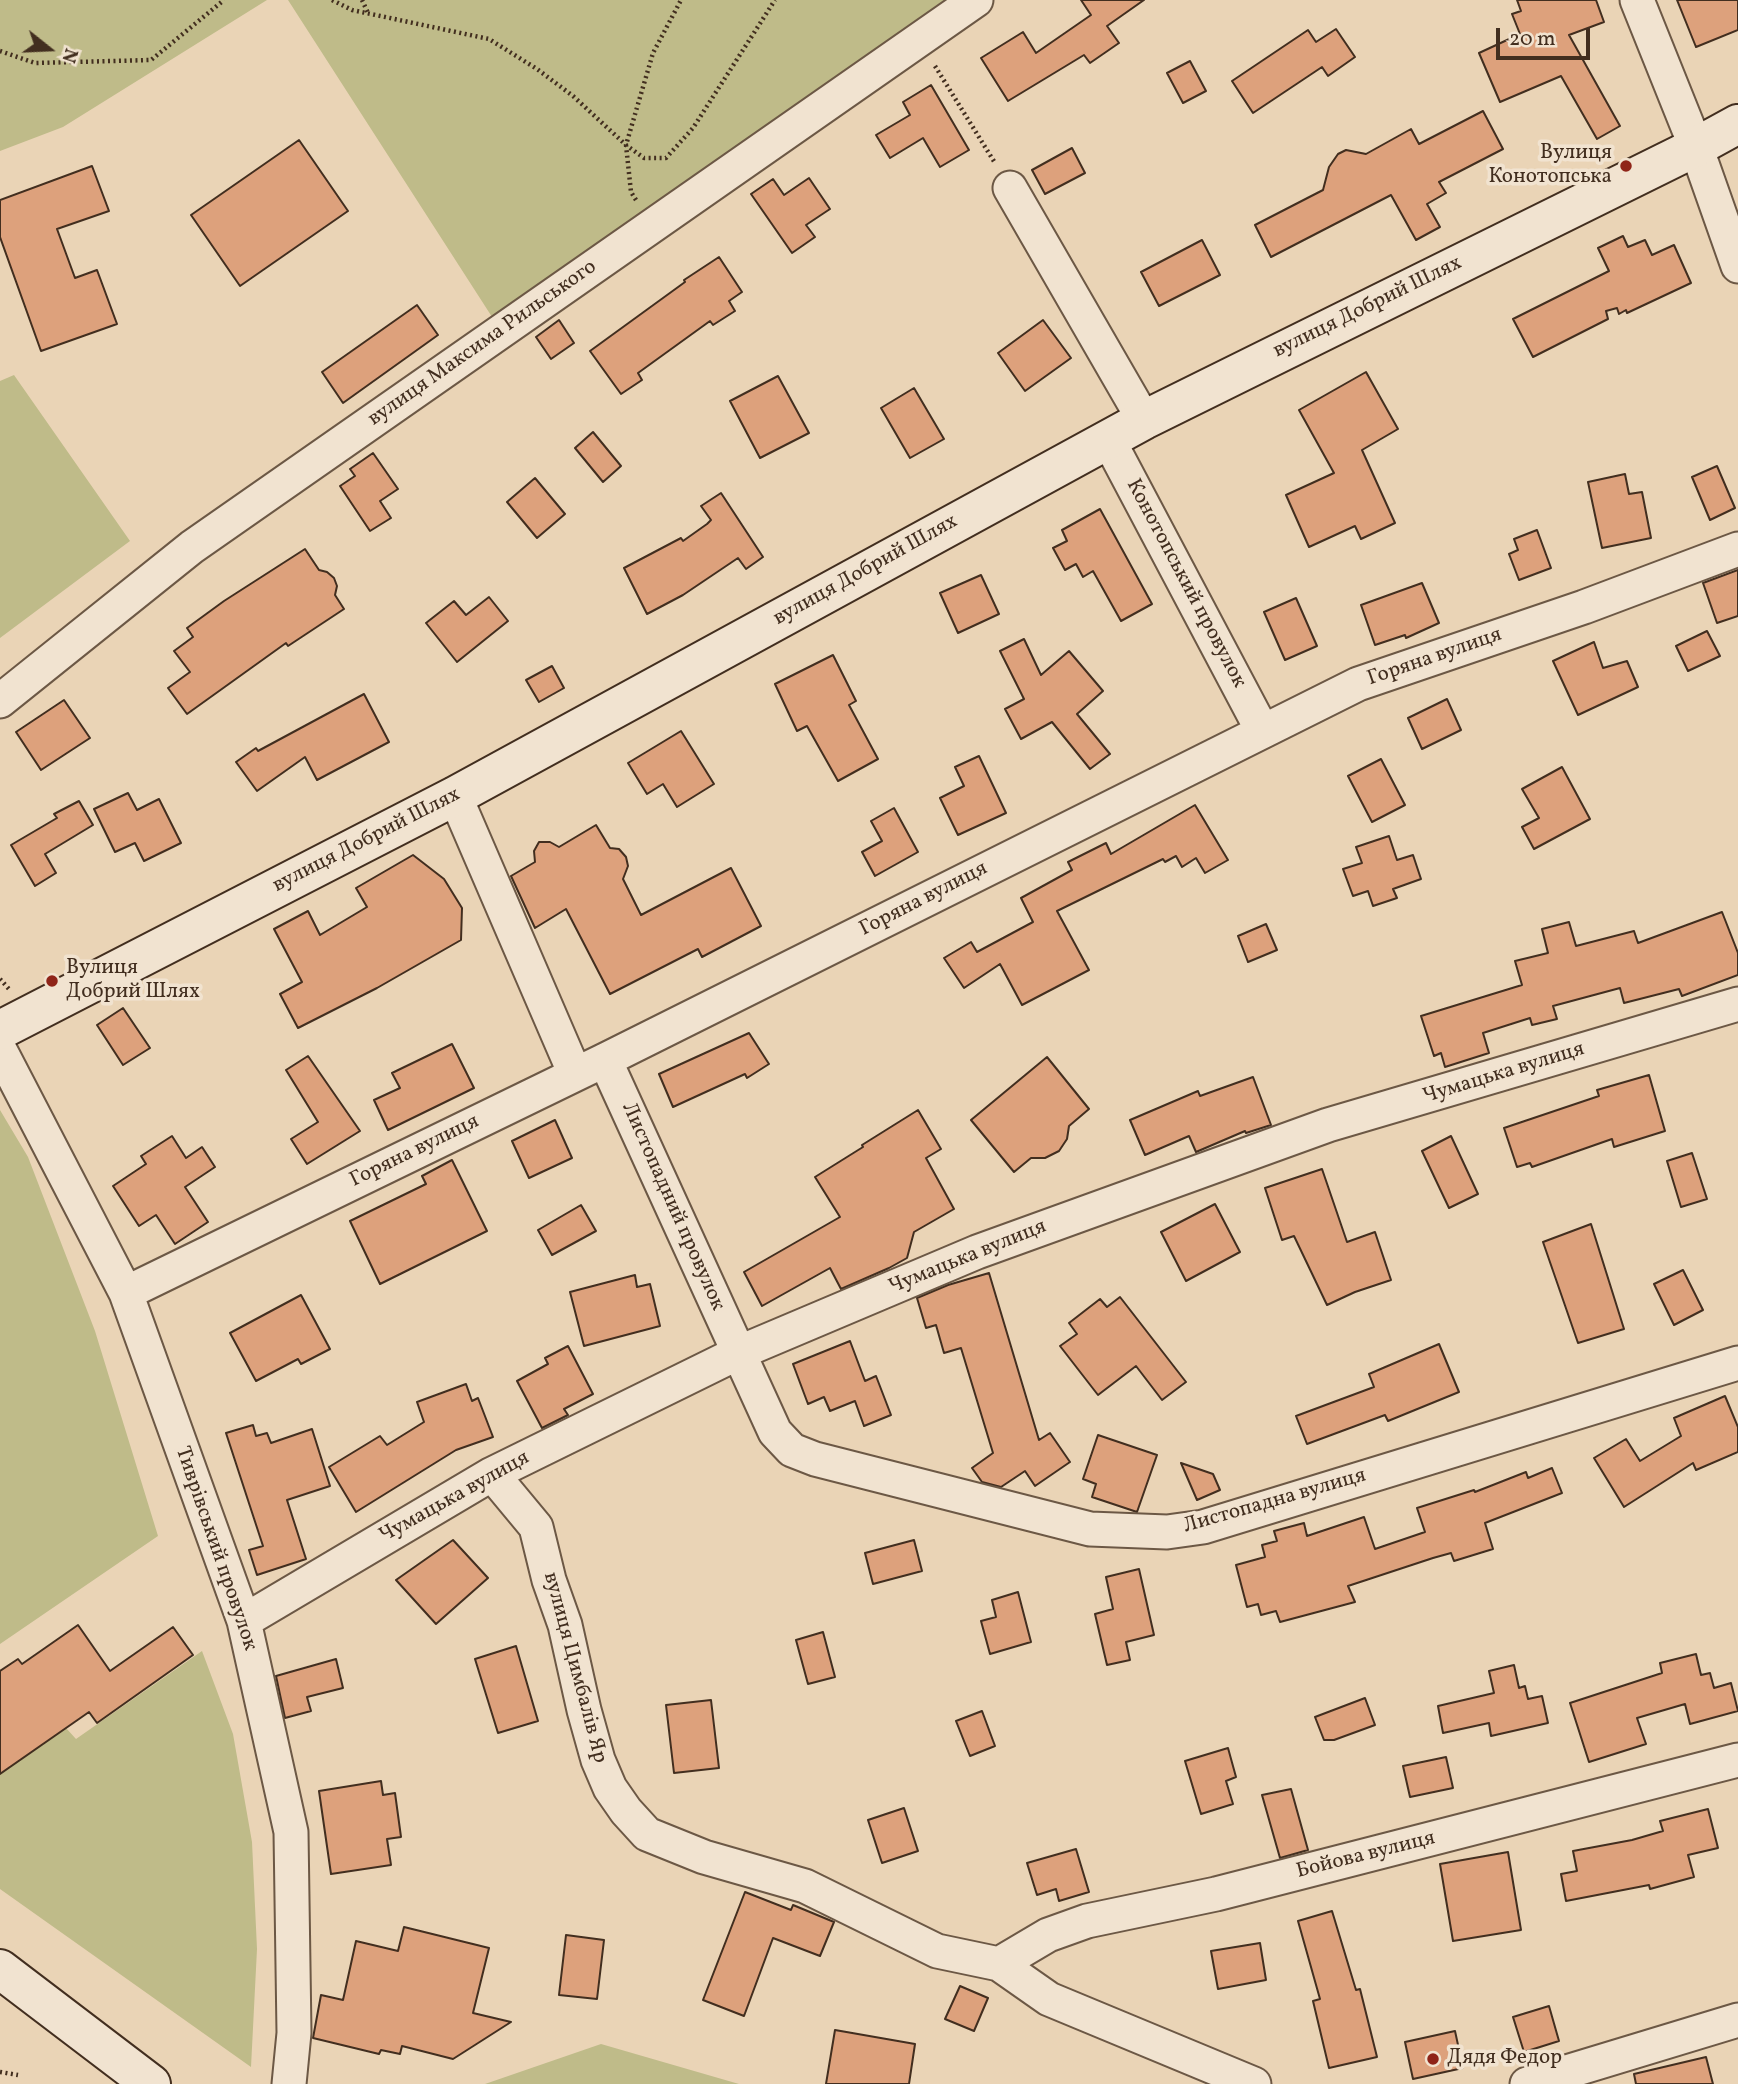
<!DOCTYPE html>
<html>
<head>
<meta charset="utf-8">
<style>
	body { margin:0 }
	#map { position:relative; width:1738px; height:2084px; overflow:hidden; background:#ead4b6; font-family:Vollkorn,serif }
	canvas { display:block }
	.north { position:absolute; left:14px; top:14px; width:70px; height:70px; -webkit-text-stroke:5px #f1e3d0; paint-order:stroke; rotate:108deg; font-size:19px; font-weight:700; line-height:28px; text-align:center; color:#422e1f }
	.north::after { content:''; display:block; margin:auto; width:24px; height:32px; background:#422e1f; clip-path:polygon(50% 0,100% 100%,50% 72%,0 100%) }
	.scale { position:absolute; left:1496px; top:28px; width:94px; height:32px; box-sizing:border-box; border:4px solid #422e1f; border-top:0; padding-left:9px; font-size:21px; line-height:24px; white-space:nowrap; color:#422e1f; -webkit-text-stroke:5px #f1e3d0; paint-order:stroke }
</style>
</head>
<body>
<div id="map">
<canvas width="1738" height="2084"></canvas>
<div class="north">N</div>
<div class="scale">20 m</div>
</div>
<script>
const ctx = document.querySelector('canvas').getContext('2d');
ctx.lineJoin = 'round';
function paint(path, color) {
  ctx.fillStyle = color;
  ctx.fill(path, 'evenodd');
}
function stroke(path, color, width, dash) {
  ctx.strokeStyle = color;
  ctx.lineWidth = width;
  ctx.lineCap = dash ? 'butt' : 'round';
  ctx.setLineDash(dash || []);
  ctx.stroke(path);
}
function drawText(font, color, halo, rows, align = 'center') {
  ctx.font = font + ' Vollkorn,serif';
  ctx.lineWidth = 7;
  ctx.setLineDash([]);
  ctx.textBaseline = 'middle';
  ctx.strokeStyle = halo;
  ctx.fillStyle = color;
  for (const [text, x, y, turn = 0] of rows) {
    ctx.save();
    ctx.translate(x, y);
    ctx.rotate((+turn || 0) * Math.PI / 180);
    ctx.textAlign = isNaN(turn) ? turn : align;
    if (halo) ctx.strokeText(text, 0, 0);
    ctx.fillText(text, 0, 0);
    ctx.restore();
  }
}
paint(new Path2D(`
	M0,0H267L63,127L0,151Z
	M288,0H954L494,320Z
	M14,375L130,541L0,638V381Z
	M0,1110L28,1157L95,1331L158,1536L0,1644Z
	M202,1651L233,1734L252,1842L257,1949L251,2067L0,1889V1774L66,1728L76,1739Z
	M601,2044L739,2084H485Z`), '#bfbb89');
const building = new Path2D(`
	M1081,0H1144L1107,26L1119,43L1090,63L1084,55L1008,101L981,58L1023,32L1036,53L1091,15Z
	M1517,0H1596L1604,22L1569,35L1620,126L1597,139L1561,76L1500,102L1479,53L1520,34L1512,14L1521,11Z
	M1677,0H1738V30L1696,47Z
	M1336,29L1355,57L1328,76L1322,67L1253,113L1232,81L1308,30L1316,42Z
	M1190,61L1206,91L1183,103L1167,73Z
	M931,85L969,150L940,167L923,138L890,158L876,135L910,115L903,102Z
	M1483,111L1503,149L1439,182L1446,193L1427,204L1440,227L1416,240L1391,195L1271,257L1255,225L1323,190L1329,167L1338,154L1346,150L1366,154L1411,129L1419,144Z
	M299,140L348,211L240,286L191,215Z
	M1072,148L1085,173L1045,194L1032,170Z
	M92,166L109,211L57,229L75,278L97,270L117,324L41,351L0,237V200Z
	M809,178L830,209L806,225L815,237L792,253L751,194L773,179L784,195Z
	M1623,236L1628,247L1645,240L1652,255L1674,245L1691,283L1627,313L1626,310L1619,314L1617,308L1606,311L1608,319L1533,357L1513,319L1609,271L1598,248Z
	M1202,240L1220,275L1159,306L1141,272Z
	M719,257L742,292L729,301L735,311L713,325L710,321L638,373L642,380L621,394L590,351L685,282L684,280Z
	M417,305L438,335L343,403L322,372Z
	M559,320L574,343L551,359L536,337Z
	M1043,320L1071,358L1025,391L998,353Z
	M1366,372L1398,429L1362,450L1395,523L1361,539L1355,526L1309,547L1286,495L1334,473L1299,410Z
	M778,376L809,433L760,458L730,401Z
	M914,388L944,439L910,458L881,408Z
	M593,432L621,466L603,482L575,448Z
	M373,453L398,489L380,501L391,518L370,531L340,486L355,476L350,469Z
	M1717,466L1735,508L1710,520L1692,477Z
	M1625,474L1629,494L1642,492L1651,538L1602,548L1588,482Z
	M535,478L565,514L537,538L507,502Z
	M721,493L763,557L746,569L738,558L683,595L647,614L624,568L681,538L683,541L707,524L711,520L701,506Z
	M1100,509L1152,604L1121,621L1093,571L1083,577L1076,564L1065,570L1053,548L1067,541L1062,530Z
	M1537,530L1551,568L1519,580L1509,554L1518,550L1514,539Z
	M305,549L319,570L327,572L334,578L337,586L335,595L344,609L288,646L286,643L187,714L168,688L190,672L174,651L193,637L187,628L224,601Z
	M1738,570V616L1717,623L1703,583Z
	M981,575L999,614L958,633L940,593Z
	M1422,583L1439,623L1406,638L1405,635L1375,645L1361,605Z
	M489,597L508,621L457,662L426,623L454,601L466,615Z
	M1296,598L1317,646L1285,660L1264,612Z
	M1707,631L1720,656L1688,671L1676,646Z
	M1024,639L1041,675L1069,651L1103,691L1077,714L1110,754L1090,769L1052,722L1021,739L1005,709L1024,699L1000,651Z
	M1594,642L1603,668L1627,661L1638,687L1578,715L1553,661Z
	M833,655L856,701L849,705L878,759L838,781L807,726L797,731L775,684Z
	M552,666L564,688L539,702L526,680Z
	M364,694L389,742L317,780L305,757L257,791L236,762L256,748L258,751Z
	M1447,699L1461,730L1422,749L1408,718Z
	M64,700L90,738L41,770L16,732Z
	M681,731L714,784L677,807L663,784L647,794L628,763Z
	M979,756L1006,813L958,835L940,798L964,786L955,767Z
	M1381,759L1405,805L1372,822L1348,776Z
	M1562,767L1590,819L1534,849L1522,827L1539,818L1522,789Z
	M128,793L137,810L159,799L181,843L144,861L135,843L115,852L94,809Z
	M79,801L93,825L45,854L56,873L35,886L11,845L57,818L54,814Z
	M1195,805L1228,860L1205,873L1196,858L1182,867L1176,856L1165,862L1163,859L1057,911L1089,970L1022,1005L1000,964L964,988L944,958L971,942L977,952L1033,922L1021,898L1072,870L1068,862L1106,843L1111,854Z
	M894,808L918,852L875,876L862,852L882,841L871,821Z
	M596,825L610,848L619,849L626,857L628,866L623,879L641,915L731,868L761,926L702,957L698,949L610,994L566,909L535,928L511,876L535,862L534,851L539,842H550L559,847Z
	M1389,836L1397,860L1413,855L1421,879L1393,889L1397,898L1373,906L1368,891L1353,896L1343,869L1362,863L1356,847Z
	M413,855L444,879L462,908L461,940L377,988L298,1028L280,994L302,982L274,929L308,911L320,935L367,907L356,888Z
	M1722,912L1738,953V975L1682,996L1679,989L1624,1003L1620,988L1553,1006L1557,1019L1532,1025L1530,1018L1483,1033L1489,1053L1445,1067L1441,1053L1434,1056L1421,1016L1522,985L1515,961L1548,953L1542,929L1569,922L1576,946L1634,931L1638,943Z
	M1266,924L1277,950L1248,962L1238,936Z
	M123,1008L150,1048L123,1065L97,1025Z
	M749,1033L769,1064L747,1078L745,1074L673,1107L659,1074Z
	M452,1044L474,1088L388,1130L374,1100L400,1088L392,1073Z
	M308,1056L360,1131L307,1164L291,1139L318,1122L286,1070Z
	M1047,1057L1089,1109L1069,1126L1067,1139L1059,1151L1045,1158H1031L1014,1172L971,1120Z
	M1649,1075L1665,1131L1614,1147L1612,1139L1532,1167L1530,1163L1517,1167L1504,1128L1599,1096L1597,1090Z
	M1253,1077L1271,1125L1246,1133L1245,1131L1196,1152L1189,1136L1145,1155L1130,1120L1198,1091L1200,1096Z
	M918,1110L941,1149L926,1158L954,1209L914,1232L907,1258L889,1268L841,1289L830,1268L762,1306L744,1272L840,1217L815,1177L863,1147L862,1145Z
	M555,1120L572,1158L529,1178L512,1141Z
	M172,1136L186,1158L202,1147L215,1167L185,1187L208,1222L175,1244L156,1215L139,1226L113,1186L146,1164L141,1156Z
	M1451,1136L1478,1194L1449,1208L1422,1151Z
	M1692,1153L1707,1199L1681,1207L1667,1161Z
	M452,1160L487,1231L380,1284L350,1221L426,1184L422,1176Z
	M1322,1169L1347,1242L1375,1232L1391,1280L1355,1292L1327,1305L1294,1236L1282,1240L1265,1188Z
	M1215,1204L1240,1252L1186,1281L1161,1232Z
	M581,1205L596,1231L552,1255L538,1230Z
	M1591,1224L1624,1329L1578,1343L1543,1242Z
	M1683,1270L1703,1310L1674,1325L1654,1284Z
	M989,1273L1039,1440L1050,1433L1070,1462L1035,1486L1025,1471L1001,1487L982,1482L972,1468L993,1453L961,1348L944,1353L936,1325L926,1328L917,1298L948,1285Z
	M635,1275L637,1287L650,1284L660,1326L584,1346L570,1292Z
	M301,1295L330,1349L301,1364L298,1359L256,1381L230,1333Z
	M1120,1297L1186,1382L1162,1400L1136,1366L1098,1395L1060,1346L1077,1334L1069,1323L1100,1299L1107,1307Z
	M850,1341L865,1381L876,1376L891,1415L864,1426L855,1401L830,1411L824,1397L808,1404L793,1364Z
	M1439,1344L1459,1392L1388,1421L1385,1415L1307,1444L1296,1416L1374,1387L1369,1374Z
	M568,1346L593,1394L564,1409L568,1415L542,1428L517,1381L548,1364L545,1358Z
	M466,1384L472,1401L478,1398L493,1437L456,1450L356,1512L329,1467L380,1436L387,1445L424,1422L417,1402Z
	M1725,1396L1738,1427V1452L1696,1470L1693,1463L1624,1507L1594,1458L1626,1439L1640,1461L1681,1436L1674,1418Z
	M253,1425L256,1436L267,1433L271,1443L312,1429L330,1486L287,1500L306,1559L257,1575L249,1550L263,1546L226,1433Z
	M1098,1435L1157,1455L1137,1512L1092,1497L1096,1484L1083,1479Z
	M1181,1463L1213,1474L1220,1490L1197,1500Z
	M1552,1468L1562,1493L1485,1523L1493,1549L1454,1561L1451,1553L1433,1558L1348,1586L1355,1602L1280,1622L1276,1611L1261,1615L1258,1604L1247,1607L1236,1565L1265,1557L1262,1545L1277,1541L1274,1531L1304,1523L1307,1536L1364,1517L1375,1549L1425,1532L1417,1508L1474,1490L1475,1492L1526,1472L1528,1478Z
	M453,1540L488,1578L436,1624L396,1580Z
	M914,1540L922,1571L873,1584L865,1553Z
	M1139,1569L1154,1635L1126,1642L1130,1660L1107,1665L1095,1614L1113,1609L1106,1577Z
	M1018,1592L1031,1642L990,1654L981,1621L996,1617L992,1600Z
	M78,1625L110,1671L173,1627L193,1655L97,1723L89,1712L0,1774V1671L18,1659L22,1664Z
	M823,1632L835,1677L808,1684L796,1640Z
	M516,1646L538,1721L498,1733L475,1659Z
	M1696,1654L1701,1675L1710,1673L1714,1688L1731,1683L1738,1711L1690,1724L1685,1704L1637,1718L1646,1744L1589,1762L1570,1703L1662,1673L1660,1663Z
	M336,1659L343,1688L307,1697L311,1711L285,1718L276,1676Z
	M1514,1665L1519,1688L1525,1686L1528,1699L1542,1696L1548,1723L1491,1736L1489,1723L1443,1733L1438,1706L1494,1693L1489,1671Z
	M1365,1698L1375,1725L1334,1740H1324L1315,1717Z
	M711,1700L719,1768L674,1773L666,1705Z
	M982,1711L995,1746L970,1756L956,1721Z
	M1228,1748L1236,1777L1226,1781L1233,1804L1201,1814L1185,1761Z
	M1446,1757L1453,1788L1410,1797L1403,1766Z
	M381,1781L383,1795L395,1793L401,1837L387,1839L391,1865L331,1874L319,1791Z
	M1291,1789L1308,1850L1280,1858L1262,1795Z
	M904,1808L918,1851L882,1863L868,1820Z
	M1708,1809L1718,1848L1688,1855L1694,1877L1650,1889L1649,1885L1566,1901L1561,1874L1577,1871L1573,1851L1632,1840L1663,1831L1660,1821Z
	M1076,1849L1089,1892L1059,1901L1056,1889L1037,1895L1027,1863Z
	M1508,1852L1521,1930L1453,1941L1440,1864Z
	M745,1892L791,1910L793,1905L834,1922L820,1956L773,1938L744,2016L703,2000Z
	M1332,1911L1356,1990L1360,1989L1377,2057L1329,2068L1313,2001L1320,1999L1298,1921Z
	M404,1927L489,1948L473,2013L511,2022L453,2059L402,2046L400,2054L381,2050L379,2054L313,2038L321,1995L343,2000L356,1941L398,1951Z
	M566,1935L604,1940L597,1999L559,1995Z
	M1260,1943L1266,1980L1218,1989L1211,1951Z
	M960,1986L988,1998L974,2031L945,2019Z
	M1549,2006L1559,2041L1524,2052L1513,2017Z
	M835,2030L915,2044L909,2084H826Z
	M1455,2031L1463,2068L1413,2079L1405,2042Z
	M1706,2057L1713,2084H1636L1634,2074Z`);
paint(building, '#dda17c');
stroke(building, '#422e1f', 2);
const street = new Path2D(`
	M1637,0L1696,147L1738,266
	M1010,188L1144,420
	M1108,439L1262,730
	M0,701L192,547L976,0
	M455,796L575,1074
	M0,1050L126,1293L244,1621L291,1832L294,2033L289,2084
	M605,1060L775,1432L792,1450L815,1459L1090,1529L1167,1532L1203,1527L1738,1363
	M126,1293L605,1060L1358,684L1584,607L1738,549
	M492,1474L536,1527L549,1580L565,1625L584,1710L598,1760L610,1788L626,1811L647,1834L704,1857L805,1886L937,1951L999,1964L1049,1999L1254,2084
	M244,1621L492,1474L738,1353L977,1252L1328,1125L1738,1004
	M999,1964L1048,1935L1087,1921L1216,1894L1738,1760
	M1527,2084L1738,2020`);
const secondary = new Path2D(`
	M0,1030L455,796L1144,420L1696,147L1738,124
	M0,1969L151,2084`);
stroke(street, '#6c5845', 37);
stroke(secondary, '#422e1f', 42);
stroke(new Path2D(`
	M332,0L352,10L489,39L537,69L573,96L626,145L644,158H666L693,128L775,0
	M362,0L368,13
	M0,51L35,63L151,60L224,0
	M935,66L995,163
	M636,200L631,192L626,145L653,53L681,0
	M0,979L9,989
	M0,2072L18,2075`), '#422e1f', 4.5, [2, 3.5]);
stroke(street, '#f1e3d0', 33);
stroke(secondary, '#f1e3d0', 38);
for (const [x, y, r, color] of [
	[1626,166,7,"#8f2418"],
	[52,981,7,"#8f2418"],
	[1433,2059,7,"#8f2418"]
]) {
  const dot = new Path2D();
  dot.arc(x, y, r, 0, 2 * Math.PI);
  ctx.fillStyle = color;
  ctx.fill(dot);
  stroke(dot, '#f1e3d0', 2.5);
}
drawText('21px', '#422e1f', '#f1e3d0', [
	["Вулиця",1612,154,"right"],
	["Конотопська",1612,178,"right"],
	["Вулиця",66,969],
	["Добрий Шлях",66,993],
	["Дядя Федор",1447,2059]
], 'left');
drawText('21px', '#422e1f', '#f1e3d0', [
	["вулиця Добрий Шлях",1368,308,-26],
	["вулиця Максима Рильського",483,344,-35],
	["вулиця Добрий Шлях",866,571,-29],
	["Конотопський провулок",1185,584,62],
	["Горяна вулиця",1435,658,-19],
	["вулиця Добрий Шлях",367,841,-27],
	["Горяна вулиця",924,900,-27],
	["Чумацька вулиця",1504,1074,-17],
	["Горяна вулиця",415,1152,-26],
	["Листопадний провулок",672,1207,66],
	["Чумацька вулиця",968,1258,-22],
	["Чумацька вулиця",455,1498,-29],
	["Листопадна вулиця",1275,1502,-16],
	["Тиврівський провулок",215,1549,71],
	["вулиця Цимбалів Яр",574,1668,75],
	["Бойова вулиця",1366,1856,-14]
]);
</script>
</body>
</html>
